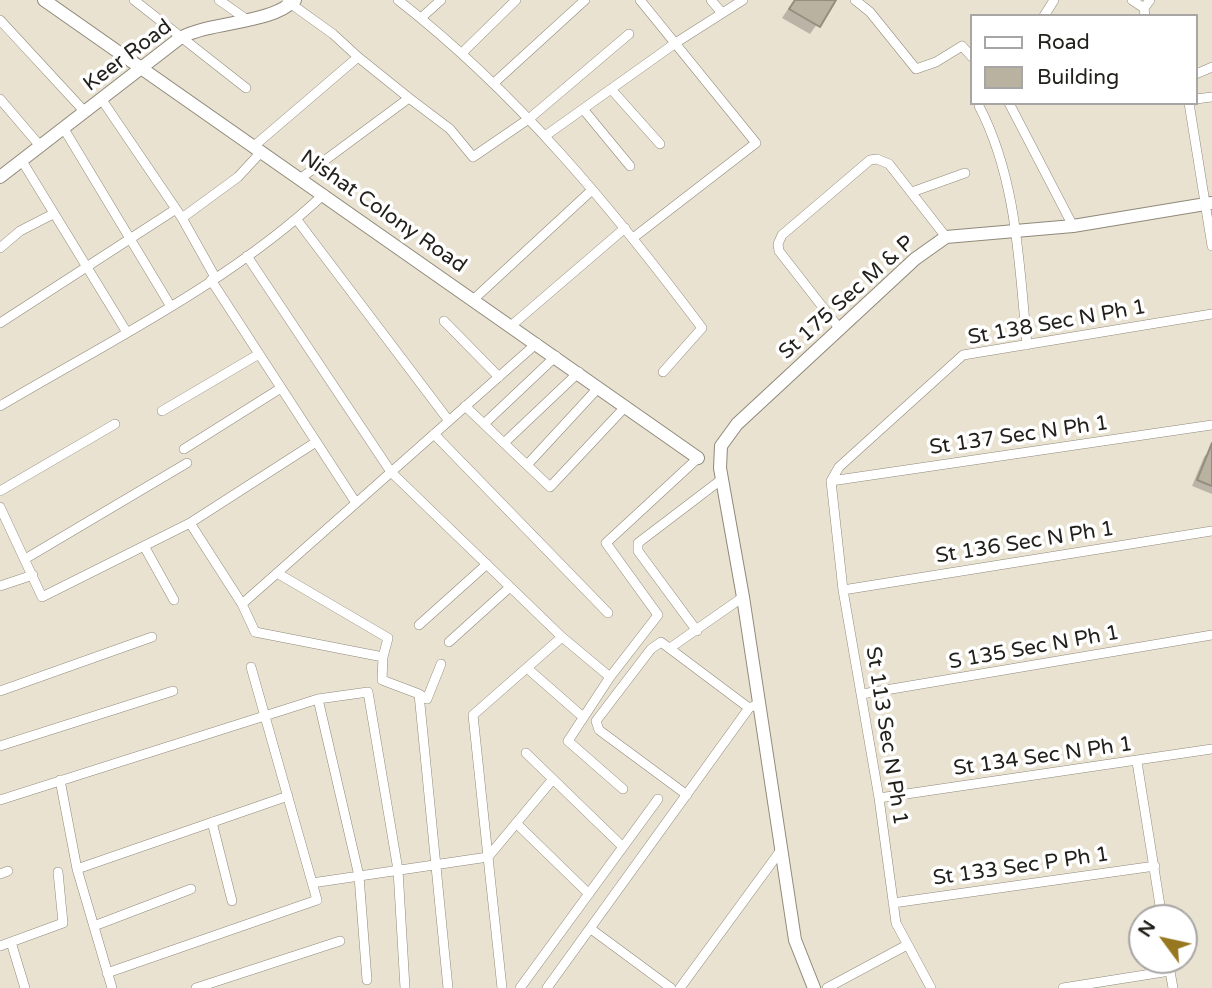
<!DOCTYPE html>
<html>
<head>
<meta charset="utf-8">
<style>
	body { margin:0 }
	#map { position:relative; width:1212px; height:988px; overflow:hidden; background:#e9e2d1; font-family:"Varela Round",sans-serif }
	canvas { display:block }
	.legend { position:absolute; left:970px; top:14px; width:228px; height:91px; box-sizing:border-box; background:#fff; border:2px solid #a7a6a4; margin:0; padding:9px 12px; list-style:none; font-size:21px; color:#23211b }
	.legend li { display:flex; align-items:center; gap:14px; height:35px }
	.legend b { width:35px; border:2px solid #a7a6a4 }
	.north { position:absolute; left:1128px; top:904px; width:70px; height:70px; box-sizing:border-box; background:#fff; border:2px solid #a7a6a4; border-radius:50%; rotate:303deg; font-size:19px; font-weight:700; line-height:28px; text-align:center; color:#23211b }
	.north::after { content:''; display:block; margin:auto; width:24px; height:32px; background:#977820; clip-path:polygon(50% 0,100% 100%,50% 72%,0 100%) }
</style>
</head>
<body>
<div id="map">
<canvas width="1212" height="988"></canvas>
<ul class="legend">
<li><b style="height:9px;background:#fff"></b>Road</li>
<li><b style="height:19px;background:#b9b2a1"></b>Building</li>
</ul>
<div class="north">N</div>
</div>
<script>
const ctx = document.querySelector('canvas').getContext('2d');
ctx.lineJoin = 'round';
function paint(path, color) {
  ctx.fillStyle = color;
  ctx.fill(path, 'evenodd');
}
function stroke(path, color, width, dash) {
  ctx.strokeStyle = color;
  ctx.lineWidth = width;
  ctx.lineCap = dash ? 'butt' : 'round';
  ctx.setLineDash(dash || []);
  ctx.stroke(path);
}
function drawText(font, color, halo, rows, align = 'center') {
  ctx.font = font + ' "Varela Round",sans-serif';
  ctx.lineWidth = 7;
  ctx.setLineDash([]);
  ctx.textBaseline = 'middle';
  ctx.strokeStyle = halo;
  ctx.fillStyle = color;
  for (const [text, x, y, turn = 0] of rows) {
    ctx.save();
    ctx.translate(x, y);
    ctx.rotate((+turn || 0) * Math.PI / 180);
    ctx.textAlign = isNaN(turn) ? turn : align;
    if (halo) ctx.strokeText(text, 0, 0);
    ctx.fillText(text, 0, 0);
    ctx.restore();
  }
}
paint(new Path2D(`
	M794,0H834L810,34L782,18Z
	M1209,451L1212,452V494L1192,486L1204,457Z`), '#0003');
const building = new Path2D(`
	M795,0H836L820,27L789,9Z
	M1212,443V486L1197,480Z`);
paint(building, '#b9b2a1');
stroke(building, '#958e7f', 2);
const street = new Path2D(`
	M134,0L246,88
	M219,0L246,19
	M398,0C517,93 612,208 702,328L663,372
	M711,0L722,13
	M855,0L870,12L916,69L936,62L962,46L972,57
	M1132,0L1144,8
	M1044,16L1054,0
	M1145,16L1144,8L1150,0
	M421,18L441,0
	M0,20L85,112
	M462,53L516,0
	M1196,74L1212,67
	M494,83L585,0
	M611,89L660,144
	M409,98L450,129L473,157L530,118L629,34
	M0,99L41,147
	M1196,99L1212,97
	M102,100L176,209
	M1009,103L1073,226
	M1189,103L1212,246
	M979,106C1017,179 1019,264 1027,345
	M583,109L630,166
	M64,129L170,305
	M545,136L677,42L743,0
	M254,146L358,57L333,34L287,1
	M22,161L126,331
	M301,178L409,98L358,57
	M912,192L965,173
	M182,218L215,277
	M297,220L449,421
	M633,238L756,143L640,0
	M0,248L20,231L53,214
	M247,256L391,472L562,637
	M211,280L356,503
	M474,299L592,190
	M444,321L499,377
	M0,323L176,209L182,218L238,177L262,151
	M512,325L625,228
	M839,328L779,251L778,244L782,235L870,160L877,159L889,164L946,237
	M0,406C108,342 232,281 324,194
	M465,406L550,487L626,406
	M162,411L259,354
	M484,424L556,356
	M434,434L608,613
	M504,443L579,372
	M184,449L281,388
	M527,465L599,387
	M831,481L843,590L879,798L896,923L931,988
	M831,481L839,467L963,355L1212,314
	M831,481L1212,425
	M0,491L115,424
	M0,507L42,597L190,523L316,442
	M190,523L242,604
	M144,546L174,600
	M25,559L187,463
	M277,573L388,638L383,657
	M0,586L33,575
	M843,590L1212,531
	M419,625L487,564
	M697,631L638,551V543L722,479
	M449,642L510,587
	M670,648L743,597
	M527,668L583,717
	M610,677L658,615L606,543L698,458
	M0,691L152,637
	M419,694L427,699L441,664
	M862,694L1212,635
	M318,699L359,876L367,980
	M0,746L173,691
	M526,753L623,847
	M1137,762L1162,918
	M60,780L77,869L112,988
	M687,795L599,730L596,721L651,649L661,642L749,708
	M879,798L1212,749
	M0,800L318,699L368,692L398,870L405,988
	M212,822L232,901
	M516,823L589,894
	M77,869L288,796
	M0,874L8,871
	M312,883L488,857L473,715L562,637L610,677L568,741L623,789
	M893,903L1155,866
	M94,926L191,889
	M591,929L671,988
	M11,942L25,988
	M0,946L63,923L58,872
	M1168,960L1173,988
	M107,973L317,900L251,667
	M196,988L340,941
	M448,988L419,694L382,680L383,657L255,632L242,604L537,343
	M502,988L488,857L553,779
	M520,988L658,799
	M547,988L749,708L760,703
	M680,988L781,850
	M827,988L907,945
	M1063,988L1170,971`);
const secondary = new Path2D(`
	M44,0L698,458
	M0,177L180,38C215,20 268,25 295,0
	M814,988L795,940L743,597L720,468L721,446L737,424L915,259L946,237L1073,226L1212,203`);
stroke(street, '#90897a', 10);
stroke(secondary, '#90897a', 14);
stroke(street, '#fff', 9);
stroke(secondary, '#fff', 12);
drawText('21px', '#23211b', '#fff', [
	["Keer Road",128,56,-37],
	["Nishat Colony Road",383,212,35],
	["St 175 Sec M & P",847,298,-42],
	["St 138 Sec N Ph 1",1057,323,-10],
	["St 137 Sec N Ph 1",1019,436,-8],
	["St 136 Sec N Ph 1",1025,543,-9],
	["S 135 Sec N Ph 1",1034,648,-10],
	["St 113 Sec N Ph 1",886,736,81],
	["St 134 Sec N Ph 1",1043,757,-8],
	["St 133 Sec P Ph 1",1021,867,-8]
]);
</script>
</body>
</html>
